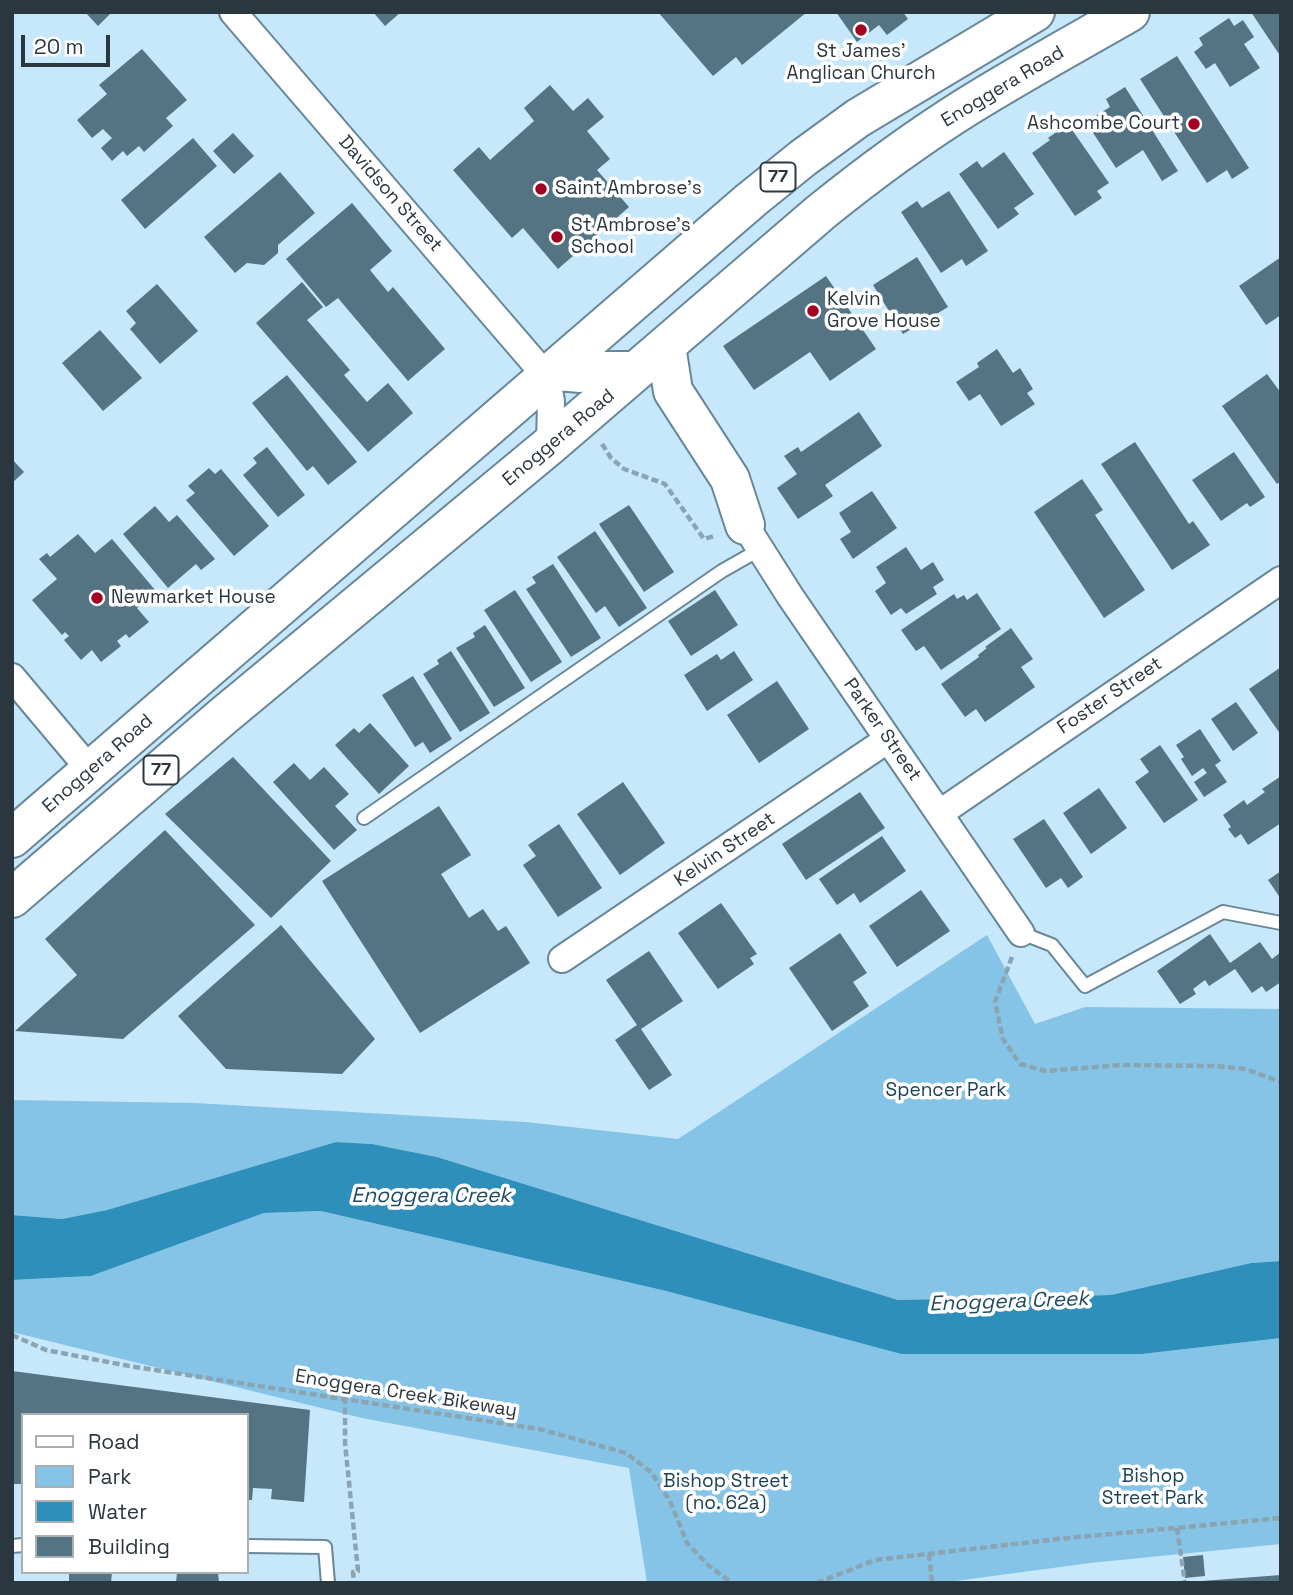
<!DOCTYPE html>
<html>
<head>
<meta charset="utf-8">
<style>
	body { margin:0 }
	#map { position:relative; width:1293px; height:1595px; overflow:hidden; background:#c6e8fa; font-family:"Space Grotesk",sans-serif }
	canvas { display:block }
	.frame { position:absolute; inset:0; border:14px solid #2a373f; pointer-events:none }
	.legend { position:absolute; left:21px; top:1413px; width:228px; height:161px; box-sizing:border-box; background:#fff; border:2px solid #aaafb2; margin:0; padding:9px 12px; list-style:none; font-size:21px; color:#2a373f }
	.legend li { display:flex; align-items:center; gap:14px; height:35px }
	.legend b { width:35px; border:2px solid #aaafb2 }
	.scale { position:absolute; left:21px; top:35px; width:89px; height:32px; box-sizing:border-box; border:4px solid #2a373f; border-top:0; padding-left:9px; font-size:21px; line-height:24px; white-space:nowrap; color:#2a373f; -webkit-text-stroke:5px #fff; paint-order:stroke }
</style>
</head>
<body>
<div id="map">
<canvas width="1293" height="1595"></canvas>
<div class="frame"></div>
<ul class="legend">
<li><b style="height:9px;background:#fff"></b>Road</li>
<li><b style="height:19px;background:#85c4e6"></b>Park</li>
<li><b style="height:19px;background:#2e8fbb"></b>Water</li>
<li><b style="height:19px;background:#547383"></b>Building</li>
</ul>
<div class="scale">20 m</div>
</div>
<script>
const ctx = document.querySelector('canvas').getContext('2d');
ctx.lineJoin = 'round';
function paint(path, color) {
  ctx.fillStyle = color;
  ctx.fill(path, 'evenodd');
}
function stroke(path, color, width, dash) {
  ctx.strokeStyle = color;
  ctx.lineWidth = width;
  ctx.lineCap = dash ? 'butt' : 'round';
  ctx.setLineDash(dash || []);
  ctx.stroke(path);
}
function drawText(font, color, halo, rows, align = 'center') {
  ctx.font = font + ' "Space Grotesk",sans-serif';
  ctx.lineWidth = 7;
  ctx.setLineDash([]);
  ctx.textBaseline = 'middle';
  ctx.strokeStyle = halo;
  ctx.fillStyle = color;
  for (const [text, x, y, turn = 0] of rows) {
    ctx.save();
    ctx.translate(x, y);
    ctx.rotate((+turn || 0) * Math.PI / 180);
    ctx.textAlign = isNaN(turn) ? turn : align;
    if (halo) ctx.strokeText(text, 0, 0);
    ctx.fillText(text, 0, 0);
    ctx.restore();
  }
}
paint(new Path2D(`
	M987,935L1035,1024L1085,1007L1281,1009V1261L1251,1263L1111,1295L898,1300L437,1157L372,1144L336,1142L107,1210L62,1219L12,1215V1100L195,1103L526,1122L678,1139Z
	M321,1211L666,1291L901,1354H1142L1281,1338V1544L1090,1563L941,1583H647L629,1468L362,1418L12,1332V1280L91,1276L264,1213Z`), '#85c4e6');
paint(new Path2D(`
	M336,1142L372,1144L437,1157L898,1300L1111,1295L1251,1263L1281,1261V1338L1142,1354H901L666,1291L321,1211L264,1213L91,1276L12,1280V1215L62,1219L107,1210Z`), '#2e8fbb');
paint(new Path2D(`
	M85,12H112L98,26Z
	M373,12H401L385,26Z
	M658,12H807L742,65L736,57L713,76Z
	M836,12H903L908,19L887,35L879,25L857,42Z
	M1251,12H1281V57Z
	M1229,18L1234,26L1243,20L1254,37L1244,44L1260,68L1230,87L1215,63L1206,69L1194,52L1203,45L1199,38Z
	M142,49L187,100L166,118L173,126L144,152L139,146L127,156L123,151L112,161L101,148L112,138L103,129L92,138L77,120L107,94L99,85Z
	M1177,56L1249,168L1232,179L1227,170L1207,183L1140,79Z
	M550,85L573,111L588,98L604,117L587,131L610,159L597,170L629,207L558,269L523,228L512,238L453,170L479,147L490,160L534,121L524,108Z
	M1125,87L1178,171L1162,181L1143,150L1116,168L1086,122L1110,107L1106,99Z
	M1068,124L1109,183L1097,191L1102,198L1075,216L1032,153L1050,140L1048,138Z
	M233,133L254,156L234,174L213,151Z
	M193,138L217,166L145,229L121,200Z
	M1004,152L1034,194L1014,208L1019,214L998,229L959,174L977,161L982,168Z
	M280,172L315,213L278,245V253L264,265L247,263L235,273L204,237Z
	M949,191L988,251L966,266L962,259L941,273L901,212L917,201L922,208Z
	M352,203L392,251L370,270L388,292L393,287L445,349L408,381L338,298L326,307L286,259Z
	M917,257L948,307L903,334L873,285Z
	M1281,257V315L1266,325L1239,286Z
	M826,276L876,349L830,381L810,352L754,390L723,346Z
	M302,282L323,307L307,320L350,370L344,375L367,402L388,383L413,413L368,452L256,323Z
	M157,284L198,331L160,364L130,329L136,323L126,311Z
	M100,330L142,378L103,411L62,363Z
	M997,349L1013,373L1020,368L1033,389L1027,393L1035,404L1001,426L980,394L969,401L956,382L979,367L977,363Z
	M1267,374L1281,393V481L1277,484L1222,406Z
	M287,375L357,462L328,485L313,466L307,471L252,403Z
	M859,412L882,446L825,485L833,496L798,519L777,488L797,474L784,456L798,447L801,452Z
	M1135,442L1189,524L1193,521L1210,545L1172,570L1101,464Z
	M267,447L305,495L278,517L243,475L257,463L253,458Z
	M1234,452L1265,497L1250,507L1247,503L1221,521L1192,480Z
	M12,459L24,472L12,483Z
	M209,468L215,474L221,469L269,526L234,556L186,500L195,493L188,486Z
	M1082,479L1103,510L1095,515L1145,590L1104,618L1034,512Z
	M872,491L897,528L853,559L840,539L851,532L839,513Z
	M629,505L674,572L644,592L599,524Z
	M155,506L169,522L177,515L215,559L201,570L196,564L168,588L123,534Z
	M595,531L647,608L619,627L605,606L596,613L557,557Z
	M78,534L95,553L112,539L161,597L152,604L148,599L137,608L149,622L129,638L126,634L117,641L121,646L101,662L92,650L81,660L64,640L69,636L65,632L62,635L32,600L57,579L39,559L47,553L50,557Z
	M906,547L921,570L933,562L944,580L933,587L937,594L906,614L901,608L891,615L875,591L886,583L876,567Z
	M553,564L601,638L571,657L526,589L536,583L532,577Z
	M515,590L562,662L531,682L484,610Z
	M715,590L738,625L691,656L668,621Z
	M977,593L1001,629L941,670L924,646L916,651L901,630L954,594L957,599L964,595L967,600Z
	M485,625L525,688L494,707L456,648L475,637L473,633Z
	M1011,628L1033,659L1021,667L1035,687L985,722L976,709L965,717L941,684L979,657L978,655L987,648L985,647Z
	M451,651L490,713L460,732L423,674L439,664L437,660Z
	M734,651L753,680L707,711L684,675L717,654L721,660Z
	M1281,667V735L1249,689Z
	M413,676L452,739L430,753L423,742L415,747L382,695Z
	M777,681L809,729L759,763L727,715Z
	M1236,702L1258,733L1233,751L1211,719Z
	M370,723L409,766L379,794L335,745L354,728L359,733Z
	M1200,729L1221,761L1215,765L1227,782L1204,797L1194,782L1207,773L1203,768L1192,776L1181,759L1184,757L1176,745Z
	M1160,745L1198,800L1164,823L1135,782L1149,772L1140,759Z
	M233,757L331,861L271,918L165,814Z
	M294,763L310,780L324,767L349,794L335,806L357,830L334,850L273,782Z
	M1281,776V823L1248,845L1241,834L1235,838L1228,829L1231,827L1223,815L1244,800L1247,805L1265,792L1262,789Z
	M623,782L665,843L620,875L577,814Z
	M1099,788L1127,828L1091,854L1063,813Z
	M860,792L885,828L806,880L782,844Z
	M439,806L471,855L441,874L469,918L483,909L498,931L506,926L530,963L420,1033L322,881Z
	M1044,819L1083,877L1068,888L1061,878L1046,888L1013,839Z
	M559,824L602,888L558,917L523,865L536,856L528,845Z
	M165,830L255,925L123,1039L15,1031L77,975L45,939Z
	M882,836L906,871L860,903L854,893L837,905L819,879Z
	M1281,871V899L1268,880Z
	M921,890L950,931L897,967L869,926Z
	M721,903L757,954L750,958L754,964L718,989L678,933Z
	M281,925L375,1039L342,1074L226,1069L178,1016Z
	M840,933L867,973L853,982L869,1006L832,1031L789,968Z
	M1210,934L1230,963L1260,942L1272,959L1281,952V982L1266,992L1262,986L1252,993L1235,969L1209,986L1205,980L1193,989L1196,994L1180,1004L1157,971Z
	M649,951L683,1001L641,1029L672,1075L649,1090L615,1040L637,1025L606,980Z
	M12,1371L310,1410L304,1502L271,1499L272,1489L253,1488L252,1500H247V1415H23V1484H12Z
	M1203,1555L1205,1576L1185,1578L1183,1557Z
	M69,1572H112L111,1583H69Z
	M177,1572H218L219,1583H176Z
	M1281,1575V1583H1202V1581Z`), '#547383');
const lane = new Path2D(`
	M364,818L722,571L759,550
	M1021,933L1052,945L1085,986L1223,912L1281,923
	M12,1546L23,1545
	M247,1546L325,1547L328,1583`);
const street = new Path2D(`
	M233,12L546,376L551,401L550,445
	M546,376L580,379L601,365H645
	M745,525L790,596L1021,933
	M12,677L91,771
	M940,813L1281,580
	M562,959L887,740`);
const primary = new Path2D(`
	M666,346L673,391L730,479L745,525
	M12,838L751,200L803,158L858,118L1035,12
	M12,898L222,717L550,445L821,212C868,174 917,138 968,106C1021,73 1076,43 1130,12`);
stroke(lane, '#688798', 16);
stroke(street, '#688798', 30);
stroke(primary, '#688798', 42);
stroke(new Path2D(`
	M602,444L611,458L624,469L665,484L704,539L714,536
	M1012,957L995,1002L1003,1039L1020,1064L1046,1071L1121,1065L1215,1066L1245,1069L1281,1082
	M12,1335L46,1350L129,1366L539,1429L626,1453L651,1472L670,1501L687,1543L708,1565L732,1583
	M345,1397V1443L358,1571L353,1572L354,1583
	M1177,1528L1185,1583
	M929,1554L932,1583
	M817,1583L875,1560L1058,1539L1281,1518`), '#8aa4b2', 4.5, [7, 3.5]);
stroke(lane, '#fff', 12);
stroke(street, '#fff', 26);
stroke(primary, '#fff', 38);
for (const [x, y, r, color] of [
	[861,30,7,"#a20321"],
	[1194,124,7,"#a20321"],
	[541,189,7,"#a20321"],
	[557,237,7,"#a20321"],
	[813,311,7,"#a20321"],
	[97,598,7,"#a20321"]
]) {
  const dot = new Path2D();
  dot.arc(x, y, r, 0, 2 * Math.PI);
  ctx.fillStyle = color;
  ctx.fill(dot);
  stroke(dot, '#fff', 2.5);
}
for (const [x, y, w] of [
	[778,177,35],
	[161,770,35]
]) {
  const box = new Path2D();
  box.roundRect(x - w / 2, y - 14.5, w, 29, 5);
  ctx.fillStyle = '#fff';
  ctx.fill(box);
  stroke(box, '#2a373f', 2);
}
drawText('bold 18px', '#2a373f', null, [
	["77",778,177],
	["77",161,770]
]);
drawText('19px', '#2a373f', '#fff', [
	["St James'",861,52,"center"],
	["Anglican Church",861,74,"center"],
	["Ashcombe Court",1180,124,"right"],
	["Saint Ambrose's",555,189],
	["St Ambrose's",571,226],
	["School",571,248],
	["Kelvin",827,300],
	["Grove House",827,322],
	["Newmarket House",111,598]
], 'left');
drawText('19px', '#2a373f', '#fff', [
	["Enoggera Road",1003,87,-31],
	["Davidson Street",390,194,49],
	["Enoggera Road",559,438,-40],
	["Foster Street",1110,696,-34],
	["Parker Street",882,730,55],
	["Enoggera Road",98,764,-41],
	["Kelvin Street",725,850,-34],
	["Enoggera Creek Bikeway",406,1394,9]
]);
drawText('19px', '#1a4256', '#fff', [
	["Spencer Park",946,1091],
	["Bishop",1153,1477],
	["Street Park",1153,1499],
	["Bishop Street",726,1482],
	["(no. 62a)",726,1504]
]);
drawText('italic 21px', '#234b5f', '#fff', [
	["Enoggera Creek",431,1196],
	["Enoggera Creek",1009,1302,-2]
]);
</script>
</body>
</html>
